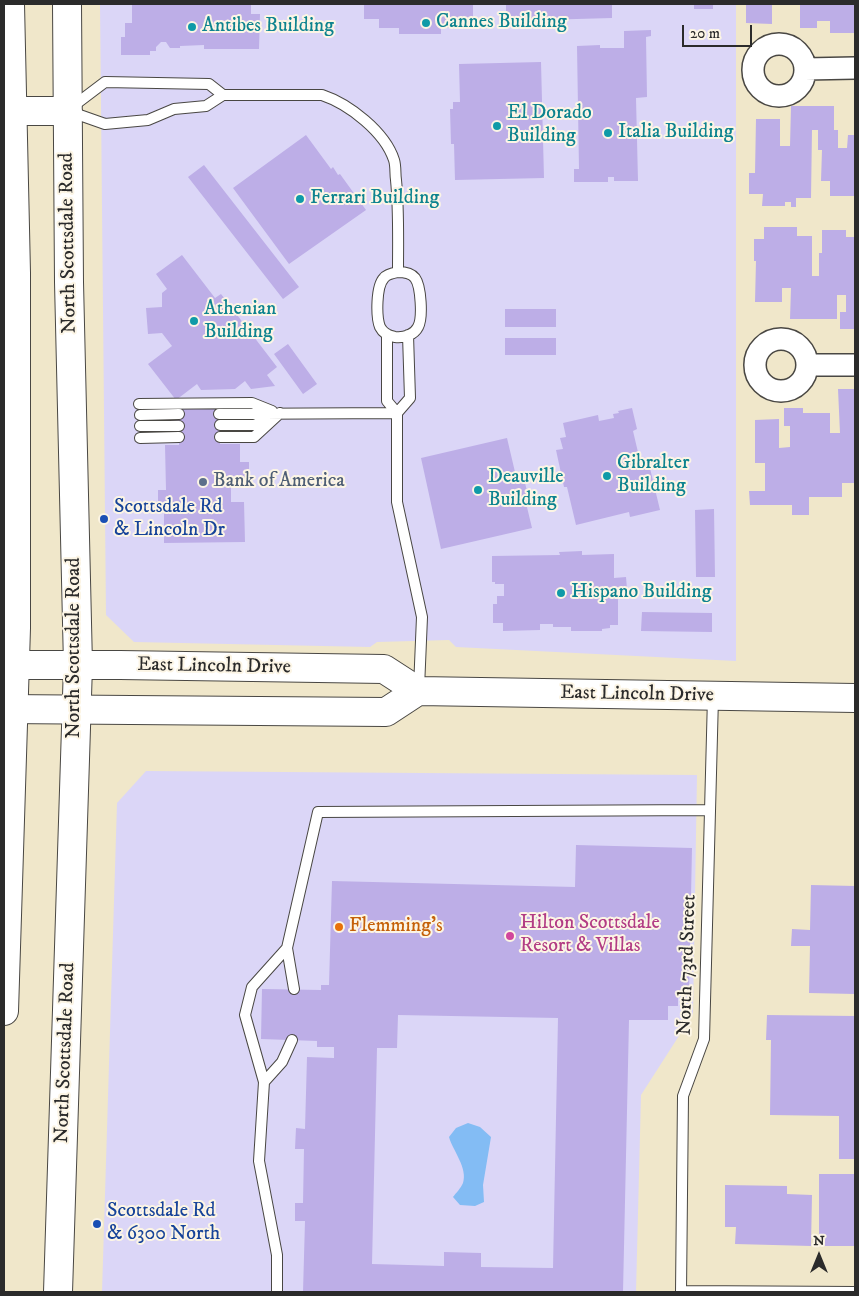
<!DOCTYPE html>
<html>
<head>
<meta charset="utf-8">
<style>
	body { margin:0 }
	#map { position:relative; width:859px; height:1296px; overflow:hidden; background:#f0e7ca; font-family:"IM FELL DW Pica",serif }
	canvas { display:block }
	.frame { position:absolute; inset:0; border:5px solid #2b2b2b; pointer-events:none }
	.north { position:absolute; left:794px; top:1231px; width:50px; height:50px; -webkit-text-stroke:4px #fcf5e5; paint-order:stroke; rotate:0deg; font-size:14px; font-weight:700; line-height:20px; text-align:center; color:#2b2b2b }
	.north::after { content:''; display:block; margin:auto; width:18px; height:22px; background:#2b2b2b; clip-path:polygon(50% 0,100% 100%,50% 72%,0 100%) }
	.scale { position:absolute; left:682px; top:25px; width:70px; height:22px; box-sizing:border-box; border:2px solid #2b2b2b; border-top:0; padding-left:6px; font-size:15px; line-height:18px; white-space:nowrap; color:#2b2b2b; -webkit-text-stroke:4px #fcf5e5; paint-order:stroke }
</style>
</head>
<body>
<div id="map">
<canvas width="859" height="1296"></canvas>
<div class="frame"></div>
<div class="north">N</div>
<div class="scale">20 m</div>
</div>
<script>
const ctx = document.querySelector('canvas').getContext('2d');
ctx.lineJoin = 'round';
function paint(path, color) {
  ctx.fillStyle = color;
  ctx.fill(path, 'evenodd');
}
function stroke(path, color, width, dash) {
  ctx.strokeStyle = color;
  ctx.lineWidth = width;
  ctx.lineCap = dash ? 'butt' : 'round';
  ctx.setLineDash(dash || []);
  ctx.stroke(path);
}
function drawText(font, color, halo, rows, align = 'center') {
  ctx.font = font + ' "IM FELL DW Pica",serif';
  ctx.lineWidth = 4;
  ctx.setLineDash([]);
  ctx.textBaseline = 'middle';
  ctx.strokeStyle = halo;
  ctx.fillStyle = color;
  for (const [text, x, y, turn = 0] of rows) {
    ctx.save();
    ctx.translate(x, y);
    ctx.rotate((+turn || 0) * Math.PI / 180);
    ctx.textAlign = isNaN(turn) ? turn : align;
    if (halo) ctx.strokeText(text, 0, 0);
    ctx.fillText(text, 0, 0);
    ctx.restore();
  }
}
paint(new Path2D(`
	M100,4H736V661L456,647L449,640L377,642L370,647L134,642L106,615Z
	M146,771L697,775L693,1014L641,1095L636,1292H102L117,803Z`), '#dbd6f7');
paint(new Path2D(`
	M468,1123L480,1127L491,1137L483,1185L484,1202L475,1206L460,1205L453,1197C456,1193 461,1188 463,1183C468,1168 453,1151 449,1137L456,1128Z`), '#83bcf4');
paint(new Path2D(`
	M132,4H251V14H260L259,49H204V45L180,46V48H170L166,42H161L156,47V51H150V55H121V37H125V23H132Z
	M364,4H473V28H441V34H399V28H379V19H364Z
	M506,4H612V18L506,21Z
	M694,4H713V9H694Z
	M746,4H772V24L746,23Z
	M800,4H855V33H830V21H817V28H800Z
	M651,30V36L646,37L647,97L636,98L638,181H614V177H608V182H574V169H579L577,46L600,45V48H624V31Z
	M541,62L544,178L455,180L454,144H451L450,109H453V102H460L459,64Z
	M791,106H834V130H838V148H847L848,135H855V196H830V181H821L822,150H818V130H812L811,198H796V207H791V202H785V206H762L763,194H749V173H755L756,119H780V146H790Z
	M306,135L331,169L333,167L338,175L340,174L366,210L289,264L233,188Z
	M204,165L299,287L283,299L188,177Z
	M764,227H797V236H812V276H819V253H822V230H846V237H855V329H840V312H846V295H837V319H790L791,288H782V302H755L756,261H754V239H764Z
	M182,255L215,298L221,294L277,367L267,375L275,386L251,389L245,381L235,389L201,390L197,384L176,400L148,364L172,346L162,333L148,334L146,308L162,307V293L167,289L156,274Z
	M505,309H556V327H505Z
	M505,338H556V355H505Z
	M288,344L317,384L303,394L274,354Z
	M838,389H855V483H842V497H809V515H792V505H750L749,491H765V463H755V420L779,419V448L790,447V426H784V408H803V413H830V433H840Z
	M219,404L220,444H240V462H249V486L231,487V502H244L245,542L164,543V511H158V490H166L165,445H179V405Z
	M632,408L637,429L633,431L641,465L649,464L660,510L630,517L629,512L576,525L567,487H564L556,450L563,449L560,438L566,437L563,423L598,415L599,421L614,418L613,414L619,413L618,411Z
	M507,438L515,472H513L515,477L523,475L530,503H526L532,528L441,549L421,458Z
	M714,509L715,577H696L695,510Z
	M582,551V555L614,554V578L626,577L627,589H618V625H610V628L602,629V631H571V627H553V624H540V630L503,631V623H493V604H497V596H504V584H495V582H492V556L560,555L559,552Z
	M642,612L712,613V632L641,631Z
	M576,845L692,848L689,994H678V1006H668V1020H629L623,1292H303L305,1221H295V1203H303L304,1149H295L296,1128L305,1129L307,1057L334,1058V1047H317V1041L261,1039L262,989L321,990V985H329L332,881L575,887ZM398,1015L558,1018L553,1268L481,1267V1253L444,1252V1266L372,1264L377,1048H397Z
	M811,885L855,886V994L809,993L810,946H791L792,929L810,930Z
	M767,1015L855,1016V1159H839V1116L770,1115L771,1040H766Z
	M819,1174H855V1246H819Z
	M725,1185L787,1186V1194L812,1195L811,1246L735,1244L736,1227H725Z`), '#bdaee7');
const lane = new Path2D(`
	M72,107L105,82L209,84L223,95
	M71,112L105,124L148,120L174,109L206,106L223,95H322C349,104 385,132 394,160C396,166 395,174 396,180C399,210 398,241 398,272
	M398,272C404,272 411,273 415,278C421,286 423,318 418,327C414,335 404,338 395,337C389,336 383,333 380,327C376,317 376,286 384,278C387,274 393,273 398,272Z
	M387,334V401L397,413L410,398L408,335
	M139,404L252,403L272,411
	M219,414L397,413V502L422,617L419,688
	M140,415L179,414
	M220,425H254L272,417
	M140,426H179
	M220,437H254L280,413
	M140,438L179,437
	M287,948L294,989
	M264,1082L282,1062L292,1040
	M681,1291L855,1292
	M277,1292V1255L259,1161L264,1082L245,1015L252,987L287,948L318,812L710,810
	M681,1292L683,1096L704,1039L713,697`);
const street = new Path2D(`
	M753 70a26 26 0 1 1 52 0a26 26 0 1 1-52 0Z
	M805,69L855,68
	M755 365a26 26 0 1 1 52 0a26 26 0 1 1-52 0Z
	M807,365H855`);
const secondary = new Path2D(`
	M4,665H120L384,669L418,691L855,698
	M4,709L386,712L418,691`);
const primary = new Path2D(`
	M12,111H68
	M4,1011L16,628V273L10,4
	M58,1292L78,665L69,282L67,4`);
stroke(lane, '#494743', 12);
stroke(street, '#494743', 24);
stroke(secondary, '#494743', 30);
stroke(primary, '#494743', 30);
stroke(lane, '#fff', 10);
stroke(street, '#fff', 21);
stroke(secondary, '#fff', 28);
stroke(primary, '#fff', 28);
for (const [x, y, r, color] of [
	[426,23,5,"#0f9aa8"],
	[192,27,5,"#0f9aa8"],
	[497,126,5,"#0f9aa8"],
	[608,133,5,"#0f9aa8"],
	[300,199,5,"#0f9aa8"],
	[194,321,5,"#0f9aa8"],
	[607,476,5,"#0f9aa8"],
	[203,482,5,"#5c6f8a"],
	[478,490,5,"#0f9aa8"],
	[104,519,5,"#1a4fb4"],
	[561,593,5,"#0f9aa8"],
	[339,927,5,"#e8710a"],
	[510,936,5,"#d1479c"],
	[97,1224,5,"#1a4fb4"]
]) {
  const dot = new Path2D();
  dot.arc(x, y, r, 0, 2 * Math.PI);
  ctx.fillStyle = color;
  ctx.fill(dot);
  stroke(dot, '#fcf5e5', 2);
}
drawText('20px', '#0d838f', '#fcf5e5', [
	["Cannes Building",436,23],
	["Antibes Building",202,27],
	["El Dorado",507,114],
	["Building",507,137],
	["Italia Building",618,133],
	["Ferrari Building",310,199],
	["Athenian",204,310],
	["Building",204,333],
	["Gibralter",617,464],
	["Building",617,487],
	["Deauville",488,478],
	["Building",488,501],
	["Hispano Building",571,593]
], 'left');
drawText('20px', '#2b2b2b', '#fcf5e5', [
	["North Scottsdale Road",69,243,-91],
	["North Scottsdale Road",75,648,-90],
	["East Lincoln Drive",214,667,1],
	["East Lincoln Drive",637,695,1],
	["North 73rd Street",688,965,-88],
	["North Scottsdale Road",66,1053,-88]
]);
drawText('20px', '#4e5e75', '#fcf5e5', [
	["Bank of America",213,482]
], 'left');
drawText('20px', '#164399', '#fcf5e5', [
	["Scottsdale Rd",114,508],
	["& Lincoln Dr",114,531],
	["Scottsdale Rd",107,1212],
	["& 6300 North",107,1235]
], 'left');
drawText('20px', '#b23c85', '#fcf5e5', [
	["Hilton Scottsdale",520,924],
	["Resort & Villas",520,947]
], 'left');
drawText('20px', '#c56008', '#fcf5e5', [
	["Flemming's",349,927]
], 'left');
</script>
</body>
</html>
